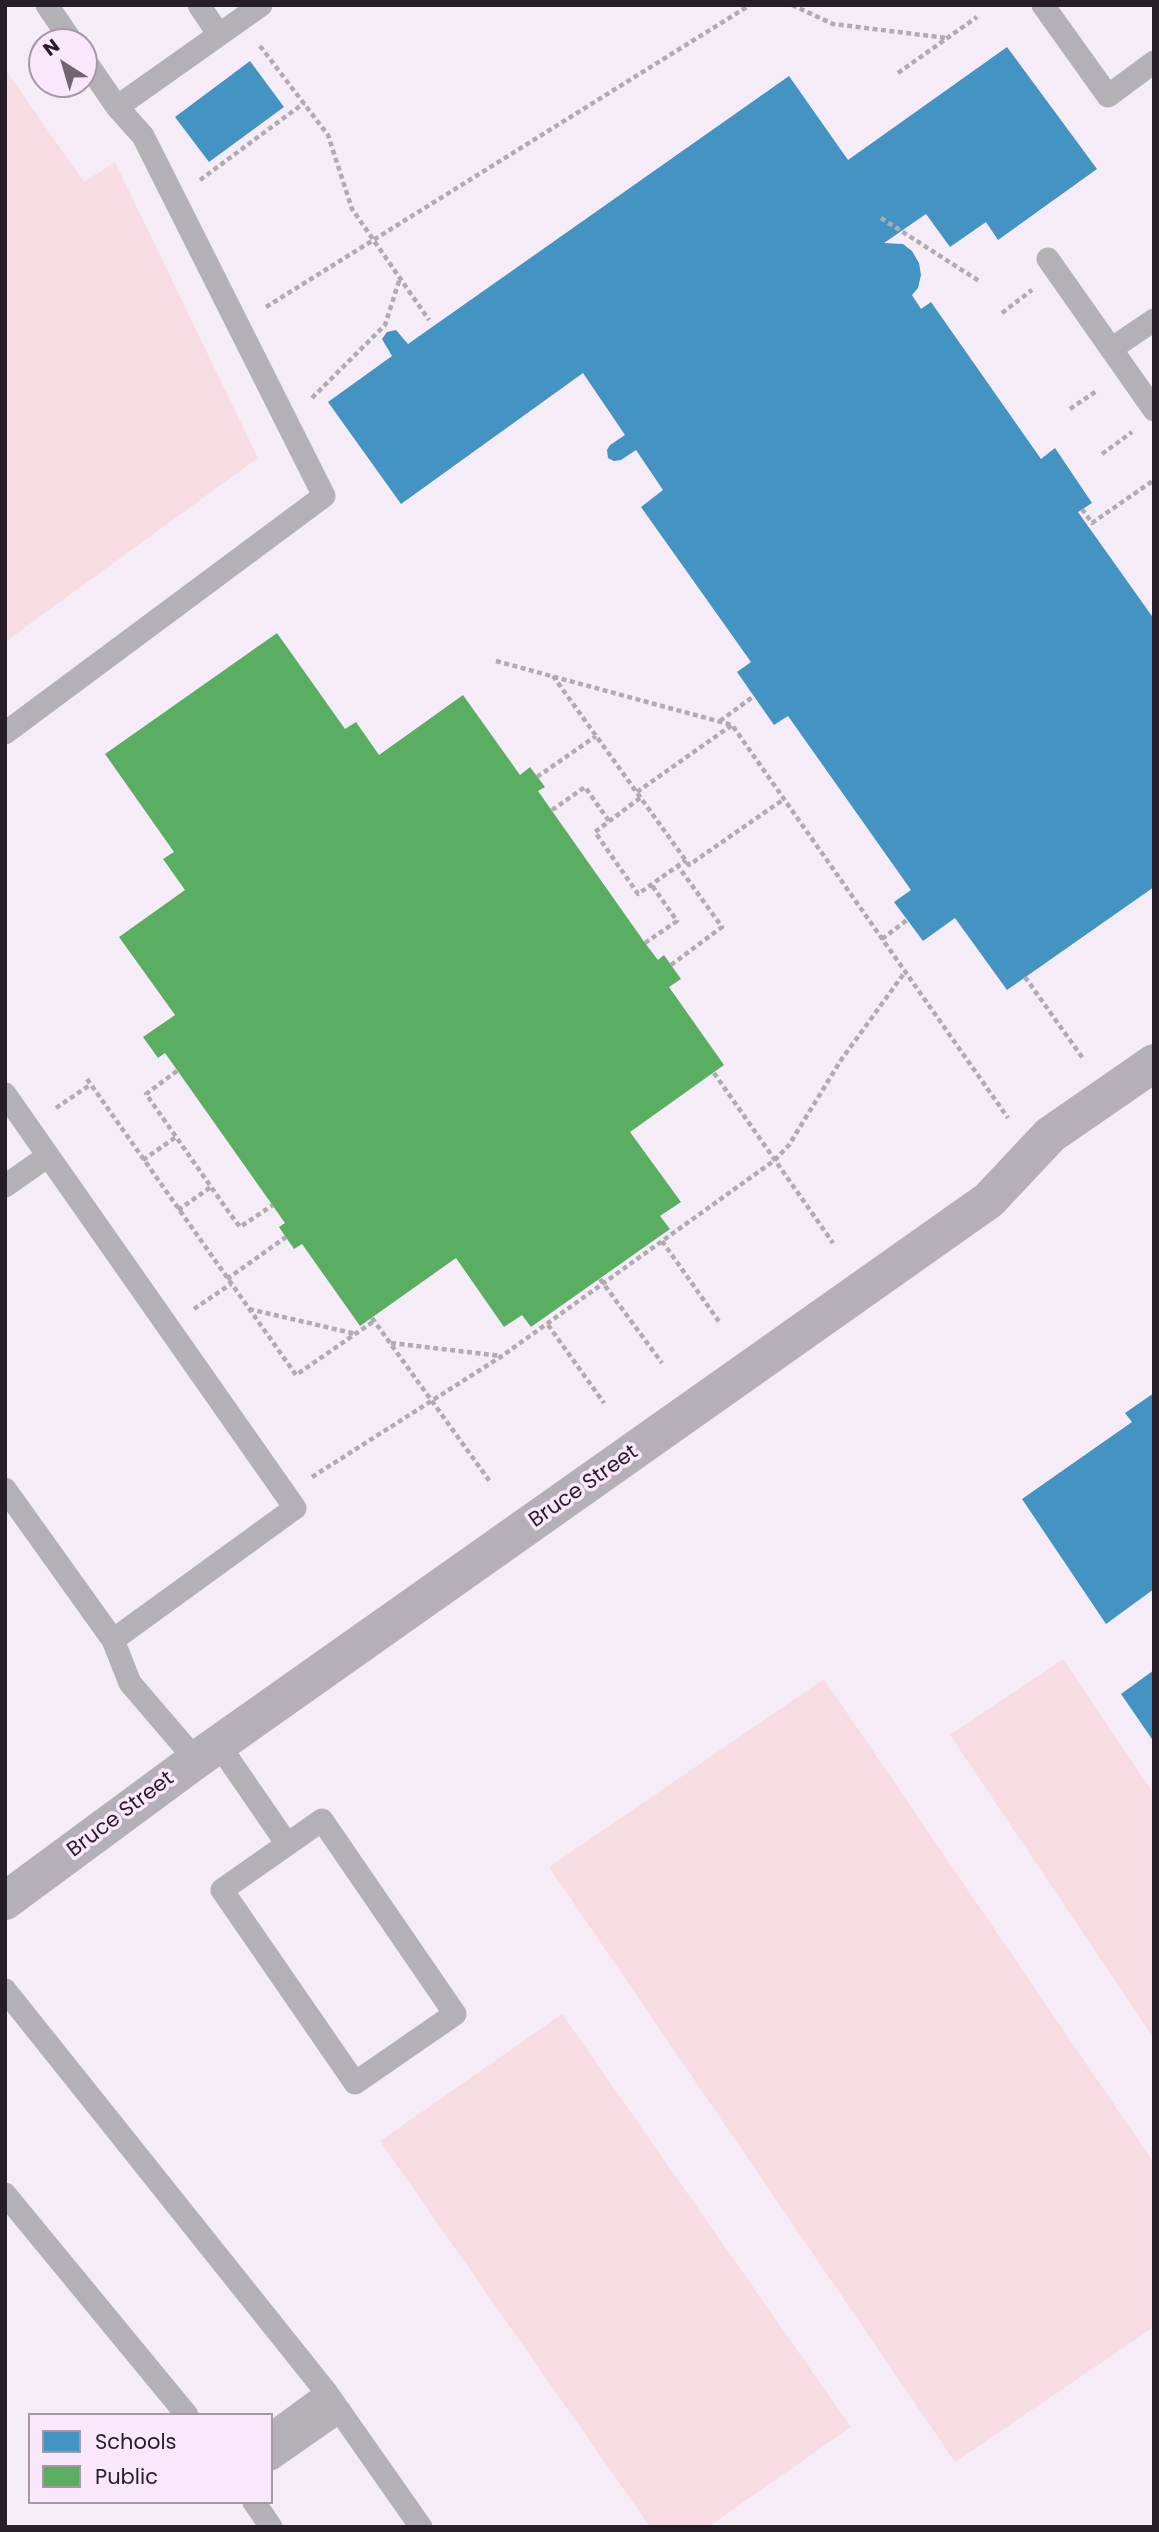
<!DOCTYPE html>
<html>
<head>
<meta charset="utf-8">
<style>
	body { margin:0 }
	#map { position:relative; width:1159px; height:2532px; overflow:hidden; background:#f6ecf7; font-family:Poppins,sans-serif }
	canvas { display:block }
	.frame { position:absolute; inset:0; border:7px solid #271e28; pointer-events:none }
	.legend { position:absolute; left:28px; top:2413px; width:245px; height:91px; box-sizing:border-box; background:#fae7fc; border:2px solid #a697a7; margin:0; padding:9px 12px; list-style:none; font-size:21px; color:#271e28 }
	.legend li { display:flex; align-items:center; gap:14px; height:35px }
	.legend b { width:35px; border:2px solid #a697a7 }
	.north { position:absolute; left:28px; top:28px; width:70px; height:70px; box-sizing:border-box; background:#fae7fc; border:2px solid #a697a7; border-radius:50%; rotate:323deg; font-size:19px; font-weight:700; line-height:28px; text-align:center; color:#271e28 }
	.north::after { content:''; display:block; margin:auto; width:24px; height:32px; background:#6f6670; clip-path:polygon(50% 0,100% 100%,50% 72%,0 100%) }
</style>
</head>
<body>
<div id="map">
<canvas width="1159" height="2532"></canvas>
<div class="frame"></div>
<ul class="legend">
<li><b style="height:19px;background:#4393c3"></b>Schools</li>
<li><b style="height:19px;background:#5aae61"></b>Public</li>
</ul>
<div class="north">N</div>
</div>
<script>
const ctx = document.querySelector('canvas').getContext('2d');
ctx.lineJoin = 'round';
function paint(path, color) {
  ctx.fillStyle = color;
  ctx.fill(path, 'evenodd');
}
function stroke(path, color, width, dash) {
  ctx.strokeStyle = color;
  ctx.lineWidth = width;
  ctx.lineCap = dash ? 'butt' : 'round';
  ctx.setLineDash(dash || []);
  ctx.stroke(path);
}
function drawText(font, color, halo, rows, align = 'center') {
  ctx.font = font + ' Poppins,sans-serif';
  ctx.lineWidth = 7;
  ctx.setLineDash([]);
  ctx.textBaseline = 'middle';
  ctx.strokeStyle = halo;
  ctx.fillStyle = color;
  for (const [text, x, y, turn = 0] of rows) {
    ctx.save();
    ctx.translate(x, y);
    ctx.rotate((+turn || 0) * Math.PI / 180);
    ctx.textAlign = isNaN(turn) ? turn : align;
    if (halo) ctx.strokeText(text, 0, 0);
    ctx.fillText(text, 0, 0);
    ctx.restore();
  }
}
paint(new Path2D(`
	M5,69L84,182L115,162L258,458L5,642Z
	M1063,1659L1154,1794V2039L950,1735Z
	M824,1679L1154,2163V2327L955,2462L549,1867Z
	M562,2014L851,2427L708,2527H650L380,2141Z`), '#f8dce4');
paint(new Path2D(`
	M1007,47L1097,169L998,240L986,222L950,247L926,214L884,243L903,244L912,251L919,263L921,275L918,288L912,295L921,309L931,302L1041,459L1055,448L1092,503L1078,512L1154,619V887L1007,990L955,918L923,941L894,902L911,890L788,716L774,725L737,672L751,662L641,507L663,490L636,450L621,460L614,461L608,458L607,450L610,445L625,435L583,373L401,504L328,402L392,356L382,339L387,332L396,330L408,344L789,76L848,160Z
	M250,61L284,107L209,162L175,117Z
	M1154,1393V1589L1106,1624L1022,1499L1132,1422L1125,1413Z
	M1154,1670V1742L1121,1694Z`), '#4393c3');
paint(new Path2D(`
	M277,633L345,729L356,722L379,755L463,695L520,775L530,767L545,787L538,791L645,943L658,960L664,955L681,979L669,987L724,1065L630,1132L681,1202L660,1216L670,1229L531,1327L522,1315L504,1327L456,1258L360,1326L302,1244L294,1249L279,1227L285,1223L165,1053L158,1058L143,1037L175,1015L119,937L185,890L163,859L174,852L105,754Z`), '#5aae61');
stroke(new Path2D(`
	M792,5L833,24L947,38
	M260,46L328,135L352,209L429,320
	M898,73L977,17
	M200,180L304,103
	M881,218L979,281
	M266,307L750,5
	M1002,313L1032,290
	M312,398L385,325L400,278
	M1070,409L1098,390
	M1102,454L1132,432
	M1082,509L1092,523L1154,480
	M496,661L732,725L1008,1118
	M553,676L689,865L784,799
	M720,721L754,696
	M537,777L596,736
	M637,792L732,725
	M640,798L595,832L638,894L686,860
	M552,810L585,787L609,821
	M882,939L907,920
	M645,943L677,921L651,884
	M671,965L722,927L678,866
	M1025,977L1084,1060
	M177,1071L146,1094L228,1211L240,1227L273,1205
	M714,1073L833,1243
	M87,1079L296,1375L374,1321
	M56,1108L90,1085
	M143,1160L176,1137
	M178,1210L211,1187
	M662,1241L720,1323
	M227,1279L286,1237
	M600,1279L662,1363
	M194,1309L231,1284
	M249,1309L356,1334
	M372,1318L491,1483
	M548,1325L604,1403
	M391,1343L501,1356
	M312,1477L502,1356L775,1160L789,1145L841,1060L905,972`), '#afabb1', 4.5, [5, 3.5]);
stroke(new Path2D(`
	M47,5L72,42
	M199,5L219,35
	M1043,5L1108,96L1154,62
	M117,107L261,5
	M1048,259L1154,410
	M1111,349L1154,320
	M5,733L324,496L143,136L117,107L84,59
	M5,1094L295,1508L113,1640
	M5,1186L48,1156
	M5,1489L113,1640L130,1683L196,1760
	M219,1745L287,1844
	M322,1820L455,2014L355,2083L222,1890Z
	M5,1990L327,2393L421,2527
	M5,2194L187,2415
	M271,2434L327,2393
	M271,2459L340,2411
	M254,2502L271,2527`), '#b4b1b6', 23);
stroke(new Path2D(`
	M5,1901L196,1760L989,1200L1050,1135L1154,1063`), '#b5b0b7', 38);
drawText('21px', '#271e28', '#fae7fc', [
	["Bruce Street",584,1487,-35],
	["Bruce Street",121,1815,-37]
]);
</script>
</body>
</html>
